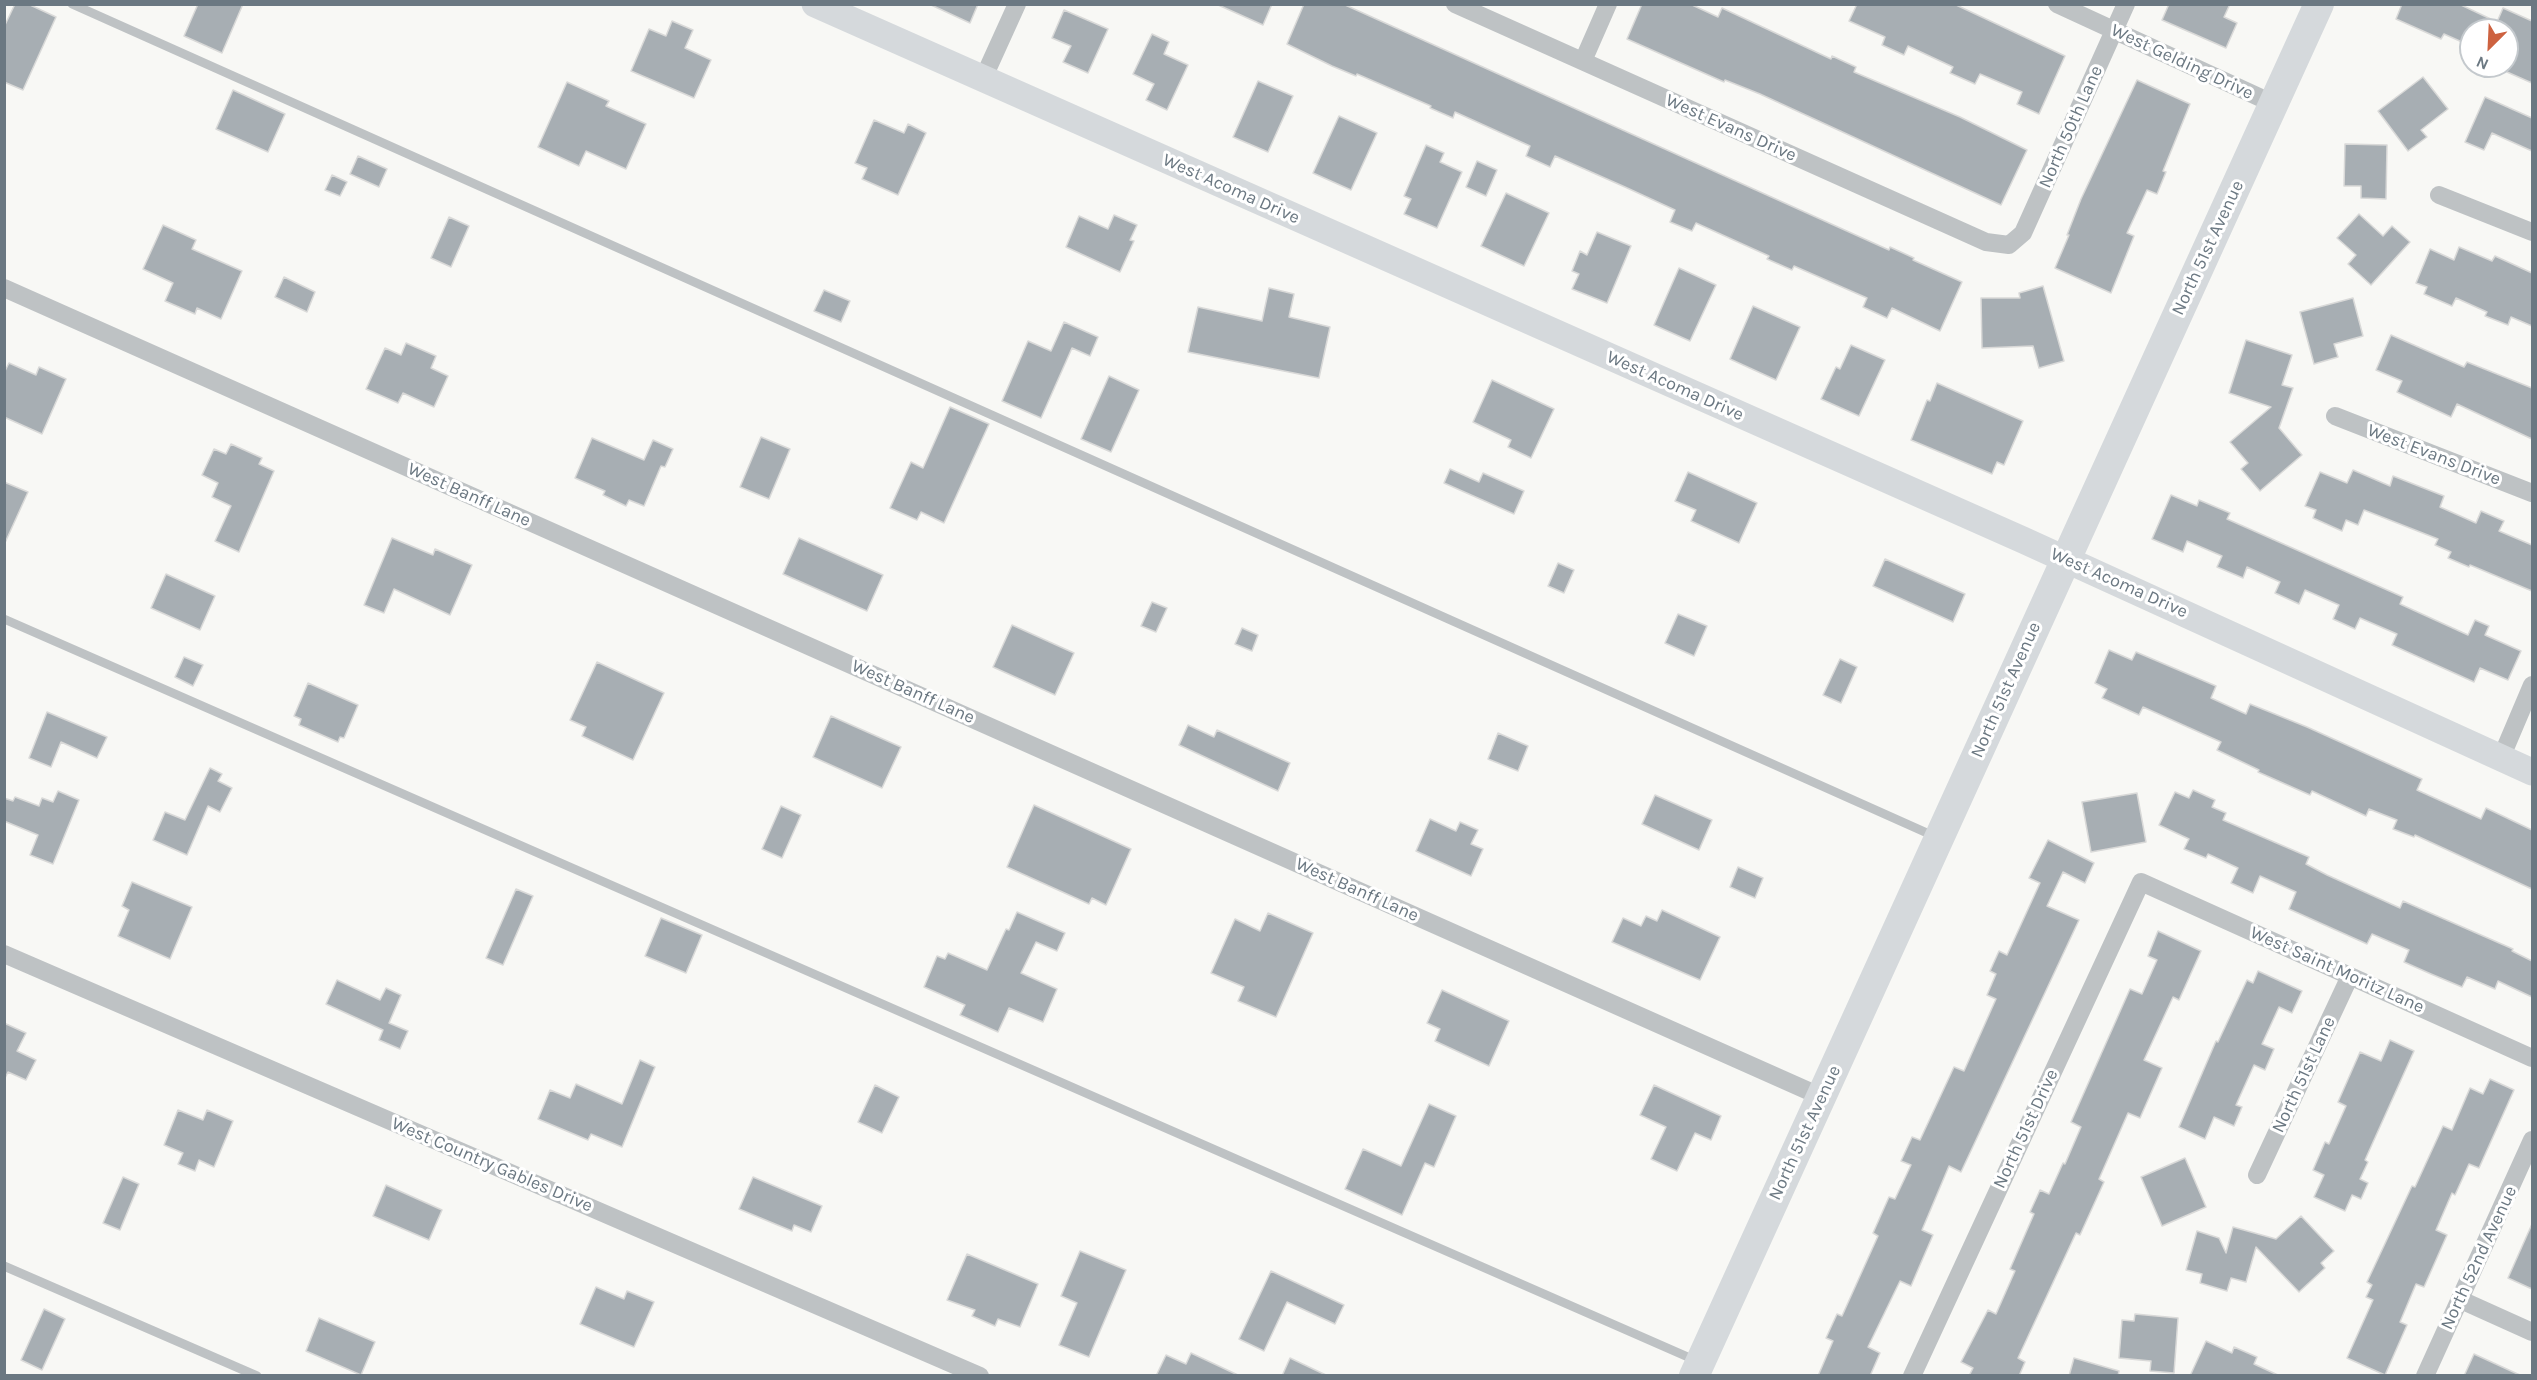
<!DOCTYPE html>
<html>
<head>
<meta charset="utf-8">
<style>
	body { margin:0 }
	#map { position:relative; width:2537px; height:1380px; overflow:hidden; background:#f8f8f5; font-family:Karla,sans-serif }
	canvas { display:block }
	.frame { position:absolute; inset:0; border:6px solid #6b7882; pointer-events:none }
	.north { position:absolute; left:2459px; top:18px; width:60px; height:60px; box-sizing:border-box; background:#fff; border:2px solid #c4c9cd; border-radius:50%; rotate:204deg; font-size:16px; font-weight:700; line-height:24px; text-align:center; color:#6b7882 }
	.north::after { content:''; display:block; margin:auto; width:21px; height:27px; background:#cd6240; clip-path:polygon(50% 0,100% 100%,50% 72%,0 100%) }
</style>
</head>
<body>
<div id="map">
<canvas width="2537" height="1380"></canvas>
<div class="frame"></div>
<div class="north">N</div>
</div>
<script>
const ctx = document.querySelector('canvas').getContext('2d');
ctx.lineJoin = 'round';
function paint(path, color) {
  ctx.fillStyle = color;
  ctx.fill(path, 'evenodd');
}
function stroke(path, color, width, dash) {
  ctx.strokeStyle = color;
  ctx.lineWidth = width;
  ctx.lineCap = dash ? 'butt' : 'round';
  ctx.setLineDash(dash || []);
  ctx.stroke(path);
}
function drawText(font, color, halo, rows, align = 'center') {
  ctx.font = font + ' Karla,sans-serif';
  ctx.lineWidth = 6;
  ctx.setLineDash([]);
  ctx.textBaseline = 'middle';
  ctx.strokeStyle = halo;
  ctx.fillStyle = color;
  for (const [text, x, y, turn = 0] of rows) {
    ctx.save();
    ctx.translate(x, y);
    ctx.rotate((+turn || 0) * Math.PI / 180);
    ctx.textAlign = isNaN(turn) ? turn : align;
    if (halo) ctx.strokeText(text, 0, 0);
    ctx.fillText(text, 0, 0);
    ctx.restore();
  }
}
const building = new Path2D(`
	M15,4H28L56,17L23,90L4,82V27Z
	M198,4H243L222,53L184,36Z
	M929,4H978L970,23Z
	M1216,4H1272L1263,25Z
	M1304,4H1343L1889,250L1890,247L1914,258L1913,260L1962,282L1940,331L1892,308L1887,318L1863,307L1867,298L1794,266L1792,270L1767,259L1769,256L1696,223L1692,231L1670,222L1675,210L1625,187L1555,156L1550,167L1526,156L1530,146L1455,112L1453,118L1430,108L1431,106L1357,74L1356,76L1332,66L1287,44Z
	M1642,4H1690L1718,17L1722,8L1831,59L1832,56L1856,67L1854,72L1960,117L2027,150L2001,205L1760,94L1725,80L1724,82L1627,39Z
	M1857,4H1954L2065,56L2039,114L2017,104L2022,92L1980,74L1975,84L1950,73L1953,67L1908,46L1904,55L1882,45L1885,37L1849,21Z
	M2169,4H2230L2224,17L2237,23L2226,48L2162,20Z
	M2402,4H2459L2497,22L2503,8L2532,21V83L2507,72V30H2471V46L2444,34L2441,39L2396,19Z
	M1064,10L1108,29L1088,73L1063,62L1071,46L1052,38Z
	M672,21L693,30L685,48L711,60L694,98L631,71L649,29L666,36Z
	M1152,34L1169,42L1164,54L1188,65L1167,110L1146,100L1154,84L1133,74Z
	M2423,77L2448,109L2421,130L2427,137L2408,151L2378,111Z
	M2137,80L2190,104L2163,171L2166,172L2157,194L2147,190L2127,233L2134,236L2111,293L2055,268L2069,235H2067L2081,199Z
	M1258,81L1293,96L1268,152L1233,137Z
	M567,82L609,101L606,106L646,124L626,169L586,151L579,166L538,147Z
	M233,90L285,114L268,152L216,129Z
	M2485,97L2532,118V151L2492,133L2484,150L2465,142Z
	M1339,116L1377,133L1351,190L1313,173Z
	M874,120L904,133L908,124L926,133L898,195L862,179L867,168L855,163Z
	M2345,144L2387,145L2386,199L2361,198V186H2344Z
	M1426,145L1444,153L1440,162L1462,172L1437,228L1404,214L1411,199L1404,196Z
	M358,156L387,169L379,187L350,174Z
	M1477,161L1497,170L1486,196L1466,187Z
	M332,175L347,182L340,196L325,190Z
	M1506,193L1549,213L1524,266L1481,246Z
	M2359,214L2383,236L2392,226L2410,242L2371,285L2348,264L2356,255L2337,238Z
	M1114,215L1137,225L1130,240L1134,241L1120,272L1066,247L1079,216L1108,229Z
	M449,217L469,226L451,267L431,258Z
	M163,225L196,240L192,249L242,271L221,319L197,308L195,314L165,301L173,283L143,269Z
	M1597,232L1631,246L1607,303L1572,289L1579,274L1572,271L1580,251L1587,255Z
	M2459,247L2492,261L2495,256L2532,273V326L2511,317L2508,325L2485,316L2487,312L2456,298L2452,306L2424,294L2427,287L2416,283L2430,249L2454,260Z
	M1679,268L1716,285L1690,341L1654,325Z
	M284,277L315,292L307,312L275,297Z
	M2043,286L2064,361L2039,368L2033,346L1982,348L1981,298H2020L2019,293Z
	M1269,288L1294,294L1289,317L1330,327L1319,378L1188,352L1198,307L1262,321Z
	M824,290L850,301L841,322L814,311Z
	M2353,298L2363,336L2334,344L2338,357L2314,364L2300,312Z
	M1753,306L1800,327L1776,380L1730,359Z
	M1064,322L1098,337L1090,356L1072,348L1041,418L1002,401L1028,341L1051,351Z
	M2391,335L2464,367L2467,362L2532,388V439L2457,404L2451,417L2397,392L2402,381L2376,370Z
	M2246,340L2292,355L2282,385L2293,388L2279,428L2302,455L2260,491L2241,469L2248,463L2230,442L2271,407L2229,393Z
	M406,343L436,356L431,368L448,376L434,407L403,393L398,403L366,389L385,348L401,355Z
	M1851,345L1885,360L1859,416L1821,399L1836,367L1840,369Z
	M9,363L36,375L39,367L66,379L42,434L4,417V373Z
	M1109,376L1139,390L1111,452L1081,439Z
	M1492,380L1554,409L1531,458L1508,447L1511,440L1473,422Z
	M1937,383L2023,421L2004,465L1997,462L1992,474L1911,440L1927,400L1930,401Z
	M950,407L989,424L944,523L921,512L917,520L890,508L911,462L923,468Z
	M761,437L790,449L769,499L740,487Z
	M592,438L644,460L653,440L673,449L665,467L661,466L644,506L629,500L626,506L603,495L605,491L575,478Z
	M231,444L262,458L259,464L274,471L239,552L215,541L231,506L212,497L218,483L202,475L214,449L226,454Z
	M1450,469L1479,482L1483,473L1524,491L1514,514L1444,483Z
	M2353,470L2390,486L2393,476L2444,496L2440,507L2476,523L2481,511L2504,521L2499,531L2532,545V591L2470,565L2469,567L2448,558L2451,552L2435,545L2438,539L2364,510L2358,525L2346,520L2342,531L2313,518L2316,510L2305,506L2320,472L2347,483Z
	M1688,472L1757,503L1739,543L1691,521L1696,510L1675,501Z
	M4,482L28,492L4,545Z
	M2171,495L2197,506L2199,500L2230,513L2227,519L2403,597L2400,604L2468,635L2475,620L2489,626L2485,635L2521,651L2508,680L2480,668L2474,682L2392,645L2397,634L2360,618L2355,629L2333,619L2339,605L2305,590L2299,604L2275,593L2280,582L2247,567L2243,578L2217,567L2222,556L2187,541L2183,552L2152,539Z
	M392,538L433,555L435,549L472,565L450,615L394,589L384,613L364,605Z
	M799,538L883,575L867,611L783,574Z
	M1885,559L1965,594L1953,622L1873,586Z
	M1558,563L1574,570L1564,593L1548,586Z
	M166,574L215,596L200,630L151,608Z
	M1152,602L1167,608L1156,632L1141,626Z
	M1678,614L1707,626L1694,656L1665,643Z
	M1012,625L1074,653L1055,695L993,667Z
	M1242,628L1258,635L1252,651L1235,644Z
	M2109,650L2132,660L2136,652L2216,686L2211,698L2246,714L2250,704L2307,727L2422,779L2417,790L2481,819L2486,808L2532,830V889L2415,835L2414,837L2393,829L2397,820L2369,809L2366,816L2312,791L2310,795L2258,772L2259,770L2217,750L2221,742L2143,707L2139,715L2102,698L2107,689L2095,683Z
	M184,657L203,665L193,686L175,677Z
	M1840,659L1857,667L1841,703L1823,695Z
	M597,662L664,693L633,760L582,736L586,727L570,720Z
	M308,683L358,705L344,738L340,737L338,742L299,725L301,719L294,716Z
	M47,712L107,737L97,758L61,742L51,767L29,758Z
	M831,716L901,747L882,788L813,757Z
	M1188,725L1214,737L1217,730L1290,763L1278,791L1179,745Z
	M1498,733L1528,746L1518,771L1488,759Z
	M210,768L222,774L218,781L232,788L220,812L208,806L187,855L153,840L165,812L185,820Z
	M2193,790L2215,800L2212,807L2226,813L2223,820L2309,857L2306,864L2327,875L2400,908L2403,901L2513,949L2512,951L2532,961V997L2498,981L2495,989L2467,977L2462,987L2431,974L2404,962L2409,950L2372,934L2367,944L2289,909L2296,892L2260,876L2253,893L2231,883L2238,868L2208,854L2206,858L2184,849L2189,839L2159,825L2175,792L2189,798Z
	M58,791L79,800L53,864L30,855L38,835L4,821V798L13,801L15,797L39,806L42,798L53,802Z
	M2137,793L2146,842L2091,852L2082,802Z
	M1655,795L1712,820L1699,850L1642,824Z
	M1034,805L1131,849L1106,905L1092,898L1089,904L1007,867Z
	M781,806L801,815L782,858L762,849Z
	M1430,819L1456,831L1460,822L1478,830L1471,844L1483,849L1471,876L1416,851Z
	M2048,840L2094,863L2085,883L2063,872L2047,906L2079,920L1961,1172L1949,1166L1922,1230L1933,1235L1920,1265L1911,1286L1900,1281L1868,1347L1880,1353L1870,1376H1818L1833,1341L1826,1338L1837,1314L1842,1316L1878,1236L1873,1233L1889,1197L1895,1199L1911,1165L1901,1161L1912,1137L1920,1140L1954,1067L1964,1071L1996,999L1987,995L1996,974L1990,971L1999,951L2007,955L2040,883L2029,878Z
	M1738,867L1763,878L1755,898L1730,887Z
	M132,882L192,907L170,959L118,936L129,910L122,906Z
	M516,889L533,896L503,965L486,958Z
	M1662,910L1720,937L1700,980L1612,942L1623,918L1641,926L1646,916L1657,921Z
	M1017,912L1065,933L1057,951L1036,942L1021,973L1057,989L1043,1022L1009,1008L998,1032L960,1015L965,1005L924,987L937,956L945,959L948,953L987,970L1006,929L1009,930Z
	M1268,913L1313,933L1276,1017L1238,1001L1244,987L1211,973L1235,919L1260,931Z
	M661,918L702,935L686,973L645,956Z
	M2158,931L2201,951L2179,1000L2173,997L2144,1060L2162,1068L2140,1118L2128,1113L2099,1179L2104,1182L2080,1235L2076,1233L2018,1358L2025,1362L2019,1376H1969L1973,1368L1961,1362L1988,1310L1996,1314L2015,1271L2010,1269L2034,1214L2030,1212L2040,1190L2049,1194L2063,1163L2065,1164L2081,1127L2071,1122L2130,989L2142,994L2157,960L2148,956Z
	M2258,971L2302,991L2292,1013L2279,1007L2262,1044L2274,1049L2265,1070L2254,1065L2236,1105L2242,1107L2234,1126L2214,1117L2205,1139L2179,1127L2216,1041L2218,1042L2247,980L2253,983Z
	M337,980L380,1000L386,988L401,995L389,1023L408,1031L400,1049L379,1040L383,1030L326,1004Z
	M1442,990L1509,1021L1489,1066L1435,1041L1440,1029L1427,1023Z
	M4,1023L26,1033L17,1051L36,1060L26,1080L8,1072L4,1080Z
	M2390,1040L2414,1051L2365,1160L2368,1162L2360,1179L2368,1183L2361,1199L2352,1195L2345,1211L2314,1197L2324,1175L2313,1170L2325,1142L2329,1144L2346,1106L2338,1102L2360,1052L2381,1061Z
	M640,1060L655,1067L622,1147L591,1134L588,1140L538,1119L550,1090L570,1098L576,1084L622,1104Z
	M2490,1079L2514,1090L2479,1168L2469,1164L2455,1195L2452,1193L2436,1230L2447,1235L2424,1287L2416,1284L2400,1322L2407,1325L2385,1375L2347,1358L2373,1300L2366,1297L2372,1285L2367,1282L2412,1186L2415,1187L2443,1126L2452,1130L2470,1088L2483,1094Z
	M875,1085L899,1097L882,1133L858,1122Z
	M1654,1085L1721,1116L1711,1140L1695,1133L1677,1171L1651,1159L1666,1127L1640,1115Z
	M1429,1104L1456,1116L1434,1167L1425,1163L1402,1215L1345,1189L1363,1149L1401,1166Z
	M178,1110L203,1120L207,1110L233,1121L214,1167L199,1160L195,1171L178,1164L183,1153L164,1145Z
	M2185,1158L2206,1207L2162,1226L2141,1177Z
	M123,1177L139,1184L120,1230L103,1223Z
	M753,1177L822,1206L811,1232L794,1225L792,1231L739,1209Z
	M386,1185L442,1210L429,1240L373,1216Z
	M2301,1216L2334,1251L2321,1263L2325,1268L2299,1292L2256,1247L2246,1282L2231,1278L2227,1291L2200,1283L2202,1274L2186,1270L2197,1231L2219,1238L2226,1253L2233,1227L2276,1239Z
	M2532,1224V1289L2508,1278Z
	M1080,1251L1126,1270L1089,1357L1059,1345L1077,1303L1061,1296Z
	M967,1254L1038,1284L1020,1327L998,1319L995,1326L972,1316L975,1310L947,1300Z
	M1271,1271L1344,1305L1335,1324L1287,1302L1264,1351L1239,1339Z
	M596,1287L624,1299L627,1291L654,1302L634,1347L580,1324Z
	M44,1309L65,1319L42,1370L21,1360Z
	M2135,1314L2178,1318L2174,1373L2150,1371L2151,1361L2119,1358L2122,1320L2134,1321Z
	M319,1318L375,1342L361,1375L306,1351Z
	M2206,1341L2232,1353L2234,1347L2257,1357L2254,1364L2280,1376H2190Z
	M1191,1353L1240,1376H1156L1166,1355L1186,1364Z
	M2474,1354L2522,1376H2464Z
	M1290,1358L1328,1376H1282Z
	M2074,1358L2119,1371L2118,1376H2069Z`);
paint(building, '#a7aeb3');
stroke(building, '#d9d9d8', 1.5);
stroke(new Path2D(`
	M72,4L1936,837
	M4,619L1697,1361
	M4,1266L257,1376`), '#bec2c4', 9);
stroke(new Path2D(`
	M1455,4L1986,242L2009,245L2023,233L2126,4
	M2057,4L2274,104
	M1583,61L1608,4
	M983,79L1017,4
	M2439,195L2532,232
	M4,288L1822,1097
	M2335,416L2532,493
	M2501,758L2532,685
	M4,954L980,1376
	M2257,1175L2350,976
	M2461,1300L2532,1332
	M1912,1376L2141,882L2532,1058
	M2425,1376L2532,1140`), '#bec2c4', 18);
stroke(new Path2D(`
	M815,4L2023,540L2532,772`), '#d5d9dc', 27);
stroke(new Path2D(`
	M1694,1376L2319,4`), '#d5d9dc', 30);
drawText('18px', '#6b7882', '#fff', [
	["West Gelding Drive",2182,62,25],
	["North 50th Lane",2071,127,-66],
	["West Evans Drive",1731,128,24],
	["West Acoma Drive",1231,189,24],
	["North 51st Avenue",2208,248,-65],
	["West Acoma Drive",1675,386,24],
	["West Evans Drive",2434,455,21],
	["West Banff Lane",469,495,24],
	["West Acoma Drive",2119,583,24],
	["North 51st Avenue",2006,690,-66],
	["West Banff Lane",913,692,24],
	["West Banff Lane",1357,890,24],
	["West Saint Moritz Lane",2337,970,24],
	["North 51st Lane",2304,1075,-65],
	["North 51st Drive",2026,1129,-65],
	["North 51st Avenue",1805,1133,-65],
	["West Country Gables Drive",492,1165,23],
	["North 52nd Avenue",2479,1258,-65]
]);
</script>
</body>
</html>
